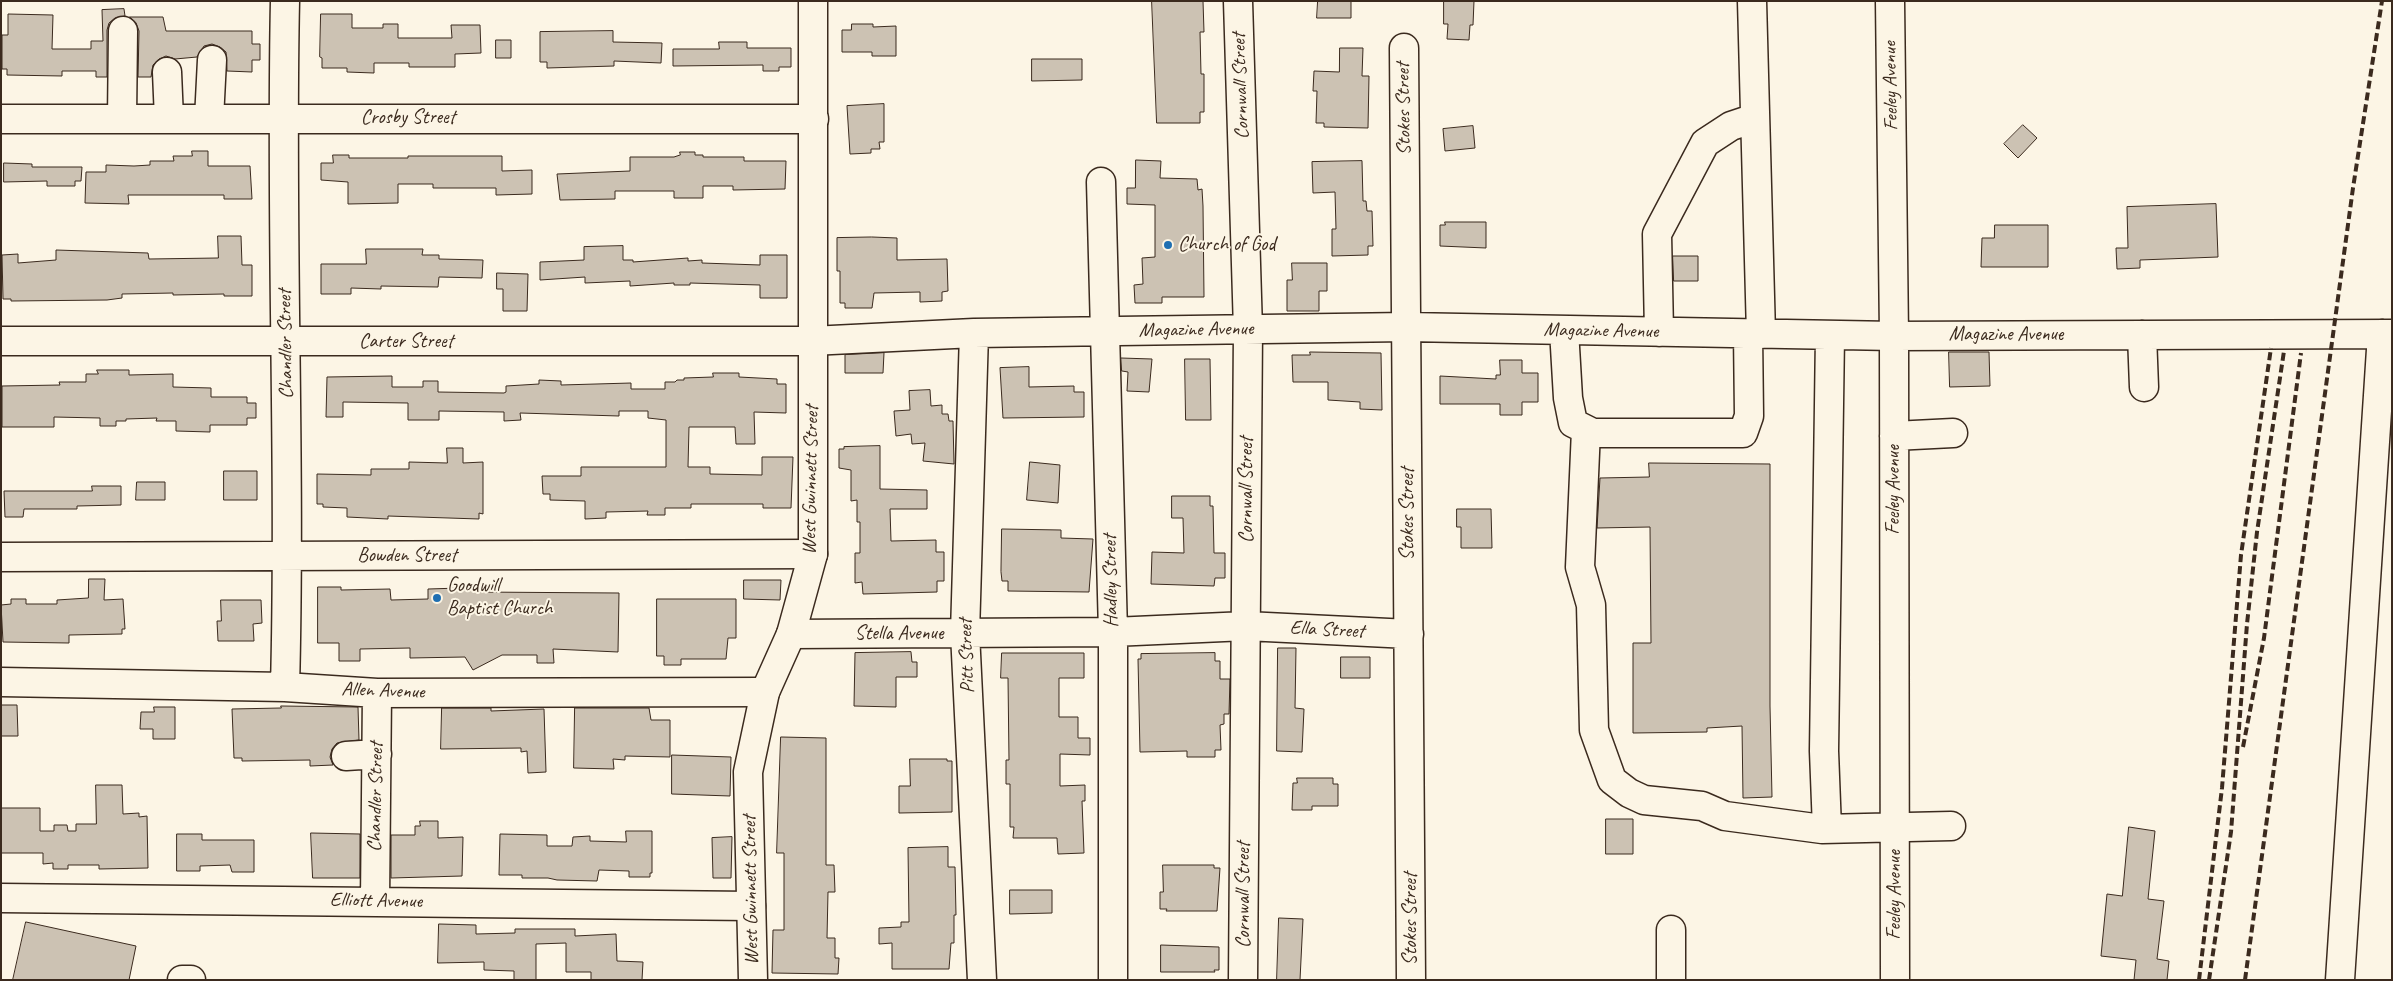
<!DOCTYPE html>
<html>
<head>
<meta charset="utf-8">
<style>
	body { margin:0 }
	#map { position:relative; width:2393px; height:981px; overflow:hidden; background:#fcf5e5; font-family:Caveat,sans-serif }
	canvas { display:block }
	.frame { position:absolute; inset:0; border:2px solid #3b2a1e; pointer-events:none }
</style>
</head>
<body>
<div id="map">
<canvas width="2393" height="981"></canvas>
<div class="frame"></div>
</div>
<script>
const ctx = document.querySelector('canvas').getContext('2d');
ctx.lineJoin = 'round';
function paint(path, color) {
  ctx.fillStyle = color;
  ctx.fill(path, 'evenodd');
}
function stroke(path, color, width, dash) {
  ctx.strokeStyle = color;
  ctx.lineWidth = width;
  ctx.lineCap = dash ? 'butt' : 'round';
  ctx.setLineDash(dash || []);
  ctx.stroke(path);
}
function drawText(font, color, halo, rows, align = 'center') {
  ctx.font = font + ' Caveat,sans-serif';
  ctx.lineWidth = 4;
  ctx.setLineDash([]);
  ctx.textBaseline = 'middle';
  ctx.strokeStyle = halo;
  ctx.fillStyle = color;
  for (const [text, x, y, turn = 0] of rows) {
    ctx.save();
    ctx.translate(x, y);
    ctx.rotate((+turn || 0) * Math.PI / 180);
    ctx.textAlign = isNaN(turn) ? turn : align;
    if (halo) ctx.strokeText(text, 0, 0);
    ctx.fillText(text, 0, 0);
    ctx.restore();
  }
}
const building = new Path2D(`
	M1152,1H1203L1204,32H1200L1201,74H1204V112H1200V123H1157Z
	M1318,1H1351V18H1317Z
	M1444,1H1474L1473,25H1470L1469,40L1447,39L1448,24H1444Z
	M124,9L125,16L115,18L109,23L107,30V77H96V71H62V76L7,75V69H2V35H8V14L53,15L52,49H91V41H103L102,10Z
	M321,14H352V28H383V24H398V38H452L451,25H480L481,53L455,54V67H409V63H374V73L347,72V68H322V58L320,57Z
	M130,17H163L166,31H252V44H260V60H252V72L227,71L226,52L220,47L212,44L204,46L197,57L175,59L166,56L159,59L153,65L151,77H138L139,31L136,23Z
	M852,24H873V27L896,26V56H872V52H842V30H851Z
	M613,31V42L662,43L661,63L614,61V66L547,68V62H540V32Z
	M496,40H511V58H496Z
	M719,42H747V48H791V67H779V71H763V65L673,66V49H719Z
	M1340,48H1363L1362,76H1369L1368,128L1324,127V123H1316L1317,91H1313L1314,71L1339,72Z
	M1032,59H1082V80L1032,81Z
	M884,104V142H879L880,149H871V153L850,154L847,106Z
	M2023,125L2037,138L2018,158L2004,144Z
	M1473,126L1475,148L1445,151L1443,129Z
	M192,151H208V166H250L252,199H224V195H128L129,204L85,203L86,172H106V165L134,166L150,165V161H174L173,156H192Z
	M680,152H695V155H703V157H744V161H786L785,189L733,190V186H703V198H674V191H615V199L560,200L557,174L630,171V157H674L680,155Z
	M333,155H349V158H408V156H502V171L532,170V194L496,195V188H433V184H398V203L348,204V182L321,180V163H333Z
	M1136,160L1161,161L1160,178L1197,179L1198,190L1202,189L1203,206L1204,297H1162V303H1135L1134,285L1143,284L1142,258L1155,257V205L1127,204V188H1135Z
	M1362,161L1363,201H1366L1367,211H1372L1373,246H1368V255L1332,256V229H1336L1335,192L1313,193L1312,162Z
	M4,163L32,164V167H82L81,181H75V186H47V181L4,182Z
	M2216,204L2218,257L2140,260V268L2117,269L2116,248H2128L2127,207Z
	M1445,222H1486V248L1440,246V225H1445Z
	M1995,225H2048V267H1981L1982,238H1994Z
	M218,236H241L242,265H252V296H224V294L173,295V293L122,294V298L107,300L11,301V299H3L2,255L18,254V263L56,260V250L148,253L149,259L218,258Z
	M872,237L897,238V260L947,259L948,291L942,292V301L920,302V292L874,293L872,308H845V303H840V271H837V238Z
	M623,246V260H633V262L688,258V261L702,260V263L760,265V255H787V298H760V285L690,283V285H674V283L630,286V281L585,283V277L540,280V262L584,260V247Z
	M366,249H423L422,255H439V259L483,260L482,278L439,277L438,287L381,286V289L351,288V294H321V264H366Z
	M1673,256H1698V281H1674Z
	M1292,263H1327V291H1319V311H1287V280H1292Z
	M497,273L528,274L527,311H503V289H497Z
	M1310,352L1381,353L1382,410L1360,409V402L1328,400V382H1293L1292,355H1310Z
	M1949,352H1989L1990,386L1950,387Z
	M884,353L883,373H845V355Z
	M1121,358L1152,359L1149,392L1127,391L1128,372L1122,371Z
	M1185,359H1210L1211,420H1186Z
	M1500,360H1522V373H1538V402H1522V415H1500V404H1440V376L1496,379V375H1500Z
	M1029,367V387L1074,386V392H1084V417L1003,418L1000,368Z
	M97,370H129V375L173,374V387L211,388V397H247V403H256V418H247V425H210V432L176,431V421H156L157,418L126,419V421H116V426H100V418L54,417V427H2V386L60,385L59,382H86V374H98Z
	M713,373H739V377L777,379V384H786V413L754,412L755,444H736L735,427H689L688,467H710V474L762,475V457H793L791,508H763V504H691V508H665V515H647L648,511L606,512V518L585,519V501L550,500V494H543L542,476H581V467H666V420L648,418V411H619V416L520,413L521,420L504,421V412L439,411V420H408V403L343,402V417H326L327,377L392,376V387H423V381H438V392L504,393L506,392V386L539,384V380L561,381V385L631,383V389H665V382H675L677,380H684V378L713,377Z
	M930,390L931,406L942,405V414H948L949,421H953L954,464L923,461L925,443L912,444L911,434L896,436L894,411L910,410L909,391Z
	M880,446V489L927,490V509H890L891,541L936,540V552H944V581H937V592L863,594L862,582L855,583V553H860V522H857V500L851,501V470L839,468V449H844V447Z
	M447,448H463V463L483,462V514L479,513V519L388,516V519L347,517V508L323,507V504H317V474L371,475V469H409V462L447,463Z
	M1030,462L1060,465L1058,503L1027,500Z
	M1649,463L1770,464V706L1772,797L1743,798L1742,726L1707,728V732L1633,733V643H1651L1650,527L1597,528L1600,478L1649,477Z
	M224,471H257V500H224Z
	M137,482H165V500H136Z
	M92,486H121V505L77,506V509H24L23,517H5L4,491H92Z
	M1172,496H1210V506H1213L1214,553H1225V578H1215L1214,586L1151,584L1152,552L1184,553L1183,518H1172Z
	M1457,509H1491L1492,548H1461V527H1457Z
	M1002,529L1061,530V538L1093,539L1089,592L1008,591V581H1002L1001,572Z
	M89,579H105L104,600L123,599L125,629H122V634L69,635V643L3,642L1,605L11,604V599H26V604H57V600L88,598Z
	M744,580H781L780,600L744,599Z
	M318,587H341V590L390,589L391,600L428,599V589L460,588H476V592L619,593L618,652L553,649L554,663H537V655H502L473,670L465,657L410,658V648L360,649V661H339V643H318Z
	M657,599H736V638H728L726,659H681V665H664V656H657Z
	M221,600H261L262,623L253,624L254,641H218L217,621H221Z
	M1278,648H1296L1295,708L1304,709L1302,752L1277,751Z
	M911,652L912,662H917V677H896V707L854,706L855,653Z
	M1002,653H1084V678H1059V717H1078V738H1090V755L1060,754V786L1085,785V801H1082L1084,853L1058,854L1057,838H1013L1014,827H1010V784H1006V760H1009L1008,678H1001Z
	M1215,653V661H1220V679H1230L1229,714H1224V724L1220,725L1221,750H1215V757H1187V751L1140,752L1138,659H1141V654Z
	M1341,657H1370V678H1341Z
	M1,705H17L18,736H1Z
	M281,706L358,707L359,740L337,743L332,749L330,757L333,765L310,766V760L242,761V758H234L232,709L281,708Z
	M154,707H175V739H153V729H140L141,712H154Z
	M442,708H491V711L544,709L546,772L528,773L527,751L521,752V748L441,749Z
	M575,708H649L651,720H670V757L625,756V760L613,759L614,769L574,768Z
	M781,737L826,738V865H834L835,892H828L827,938H835V958H839L838,974L772,973L773,930H784V853H777Z
	M672,755L731,757L730,796L672,794Z
	M910,759H947V761H952V812L899,813V786H910Z
	M1297,778H1333V784H1338V806H1312V810H1292L1293,783H1297Z
	M96,785H122L123,814L139,813V817L147,816L148,868L99,869V865H68V869H53V863L43,864V853H1V808H40V831H54V825H67L68,831H76V824H96Z
	M1606,819H1633V854H1606Z
	M420,821H438V838L463,837L462,876L391,878V835H415V826H420Z
	M2129,827L2155,831L2148,899L2164,901L2157,959L2169,961L2167,980H2134L2136,960L2101,956L2107,894L2122,896Z
	M626,831H652V873H650V877H629V871L599,870L597,881L557,880L548,878H522V875H499L500,834L547,835V846H572L573,837L590,836V841L626,842Z
	M311,833L360,834V878H313Z
	M177,834H202V840H254V872H232L230,865L200,866V871H177Z
	M732,837L731,878H713L712,838Z
	M948,847V867H955L956,915H954V943H951L949,969H892V943L879,944V928L901,927V922H909L908,848Z
	M1163,865H1214V868H1220L1217,911H1166L1167,909H1160V892H1163Z
	M1010,890H1052V913L1010,914Z
	M1279,918L1303,919L1300,980H1277Z
	M26,922L136,946L129,980H13Z
	M439,924L476,925V934L515,933V929H575V936L616,934L617,961L643,962L642,980H591V972H566V943L536,944V980H514V971L484,970V962L438,963Z
	M1161,945L1219,947V970H1214L1215,972H1161Z`);
paint(building, '#ccc2b3');
stroke(building, '#3b2a1e', 1);
const minor = new Path2D(`
	M1238,1L1248,330L1243,980
	M1752,1L1761,334
	M1890,1L1894,336L1895,980
	M1404,48L1411,980
	M167,72L169,119
	M1,119H814
	M122,119L123,31
	M209,119L212,60
	M1101,182L1113,632V980
	M1564,330L1568,398L1573,423L1593,433H1743L1749,416L1748,333
	M1659,332L1657,234L1705,143L1731,126L1755,118
	M974,333L965,633L982,980
	M2142,335L2144,387
	M1,341H811L974,333L1407,327L1894,336L2392,334
	M1586,430L1580,567L1591,605L1594,730L1612,780L1629,793L1644,800L1702,806L1725,816L1822,829L1951,826
	M1894,436L1953,433
	M1,557L813,554
	M791,634L1113,632L1246,626L1409,634
	M1,682L285,687L377,693L765,692
	M285,687C291,458 280,230 285,1
	M346,756L377,754
	M1827,829L1824,751L1830,335
	M1,898L751,906
	M375,901L377,693
	M182,980H191
	M1671,980V930
	M2340,980L2382,334`);
const major = new Path2D(`
	M753,980L748,772L765,692L791,634L813,554V1`);
stroke(minor, '#3b2a1e', 31);
stroke(major, '#3b2a1e', 31);
stroke(minor, '#fcf5e5', 28);
stroke(major, '#fcf5e5', 28);
stroke(new Path2D(`
	M2243,747L2264,638L2301,353
	M2199,980L2222,788L2241,555L2271,348
	M2209,980L2231,832L2247,624L2257,532L2284,351
	M2245,980L2353,188L2382,1`), '#3b2a1e', 4, [8, 4]);
for (const [x, y, r, color] of [
	[1168,245,5,"#1f6fb2"],
	[437,598,5,"#1f6fb2"]
]) {
  const dot = new Path2D();
  dot.arc(x, y, r, 0, 2 * Math.PI);
  ctx.fillStyle = color;
  ctx.fill(dot);
  stroke(dot, '#fcf5e5', 2);
}
drawText('20px', '#3b2a1e', '#fcf5e5', [
	["Cornwall Street",1241,86,-92],
	["Feeley Avenue",1891,86,-91],
	["Stokes Street",1404,109,-91],
	["Crosby Street",408,118],
	["Magazine Avenue",1196,330,-1],
	["Magazine Avenue",1601,331,1],
	["Magazine Avenue",2006,335],
	["Carter Street",406,342],
	["Chandler Street",286,344,-91],
	["West Gwinnett Street",811,480,-89],
	["Cornwall Street",1247,490,-90],
	["Feeley Avenue",1894,490,-90],
	["Stokes Street",1408,514,-90],
	["Bowden Street",407,556],
	["Hadley Street",1111,581,-91],
	["Ella Street",1327,630,3],
	["Stella Avenue",899,634],
	["Pitt Street",967,656,-92],
	["Allen Avenue",383,691,2],
	["Chandler Street",376,797,-89],
	["West Gwinnett Street",751,890,-91],
	["Cornwall Street",1244,895,-90],
	["Feeley Avenue",1895,895,-90],
	["Elliott Avenue",376,901,1],
	["Stokes Street",1411,919,-90]
]);
drawText('20px', '#3b2a1e', '#fcf5e5', [
	["Church of God",1178,245],
	["Goodwill",447,586],
	["Baptist Church",447,609]
], 'left');
</script>
</body>
</html>
